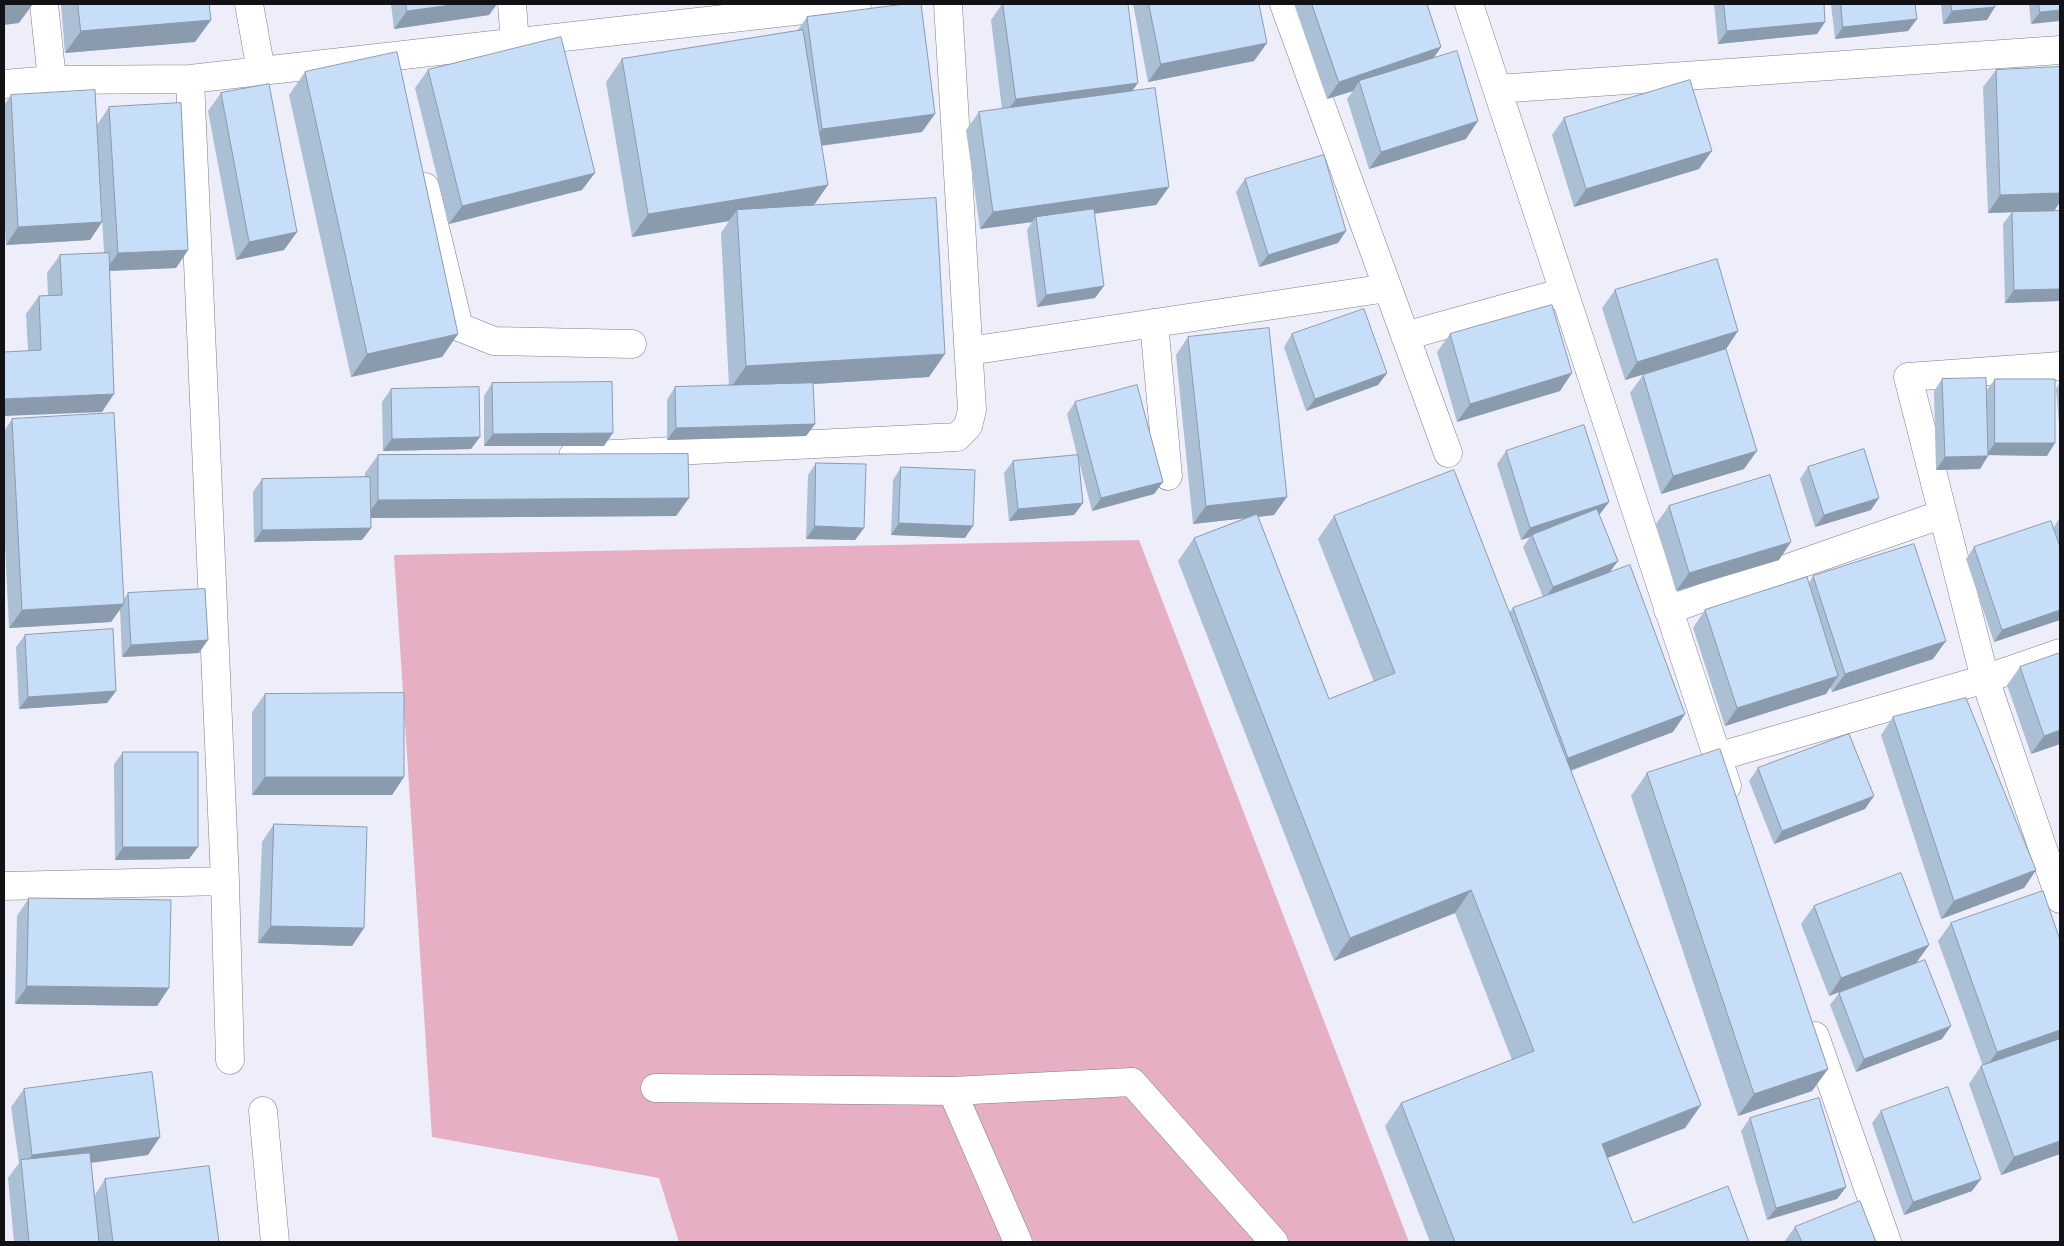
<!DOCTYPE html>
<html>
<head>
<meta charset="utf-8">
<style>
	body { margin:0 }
	#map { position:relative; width:2064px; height:1246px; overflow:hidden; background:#eeeefa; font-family:Quicksand,sans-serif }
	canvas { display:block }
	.frame { position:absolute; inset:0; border:5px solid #121216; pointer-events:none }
</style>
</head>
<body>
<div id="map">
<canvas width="2064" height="1246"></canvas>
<div class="frame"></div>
</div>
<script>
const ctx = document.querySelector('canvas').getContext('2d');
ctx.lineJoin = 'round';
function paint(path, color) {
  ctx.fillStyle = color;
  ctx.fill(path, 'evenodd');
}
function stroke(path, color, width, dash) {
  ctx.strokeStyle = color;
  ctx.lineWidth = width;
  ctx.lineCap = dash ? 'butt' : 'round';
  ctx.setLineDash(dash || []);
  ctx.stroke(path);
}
paint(new Path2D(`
	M1139,540L1409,1242H679L659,1178L432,1137L394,555Z`), '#e7afc3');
const minor = new Path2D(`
	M44,4L52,80
	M249,4L261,71
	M512,4L515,43
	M1284,4L1448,453
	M1469,4L1727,786
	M190,79L225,881L230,1060
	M4,84L52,80L190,79L857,4
	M1497,89L2060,50
	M425,187L459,327L494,341L632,344
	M1154,323L1168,476
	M1405,336L1564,292
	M969,351L1387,288
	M2060,366L1908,377L1985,679L2060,899
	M573,456L957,437L968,426L972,410L948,4
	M1668,610L1943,514
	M1717,757L1985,679L2060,653
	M4,886L225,881
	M1815,1036L1887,1242
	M655,1088L952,1091L1132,1082L1274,1242
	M952,1091L1018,1242
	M263,1111L275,1242`);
stroke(minor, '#7e7e88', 29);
stroke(minor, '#fff', 28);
paint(new Path2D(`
	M61,4H209L211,20L195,42L65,53Z
	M391,4H497L489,15L394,29Z
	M1002,4H1128L1132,91L1169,187L1156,205L1095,213V298L1037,307L1027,230L1032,222L980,229L966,130L979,112L1002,109L991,20Z
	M1133,4H1259L1267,43L1254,61L1148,82Z
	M1294,4H1427L1441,47L1433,58L1466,139L1369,169L1347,99L1353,91L1327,99Z
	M1714,4H1824L1825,22L1817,34L1718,44Z
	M1831,4H1915L1917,19L1908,31L1835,39Z
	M1941,4H1995L1987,20L1943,24Z
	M2029,4H2060L2031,24Z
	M807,17L922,132L821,146L813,205L929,377L813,384L815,424L806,436L667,440V400L675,387L729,386L721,233L729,221L632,237L606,82L622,59L797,31Z
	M428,70L582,190L449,224L415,88Z
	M1996,70L2060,202L2054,211H2060V301L2005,303L2003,224L2012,212L1988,213L1983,87Z
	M305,72L458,334L442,357L351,377L289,95Z
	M221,93L297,232L284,250L236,260L208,111Z
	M11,95L97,125L109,107L188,250L176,268L109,271L102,412L28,351L26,314L39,296L48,295L47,273L60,255L104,253L98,143L102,222L90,240L6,245L4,211V105Z
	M1564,118L1699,169L1574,207L1552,135Z
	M1245,179L1346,231L1338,243L1259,267L1236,192Z
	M1615,290L1738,331L1726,349L1744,469L1661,494L1630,393L1643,375L1703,356L1625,380L1602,308Z
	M1292,334L1387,373L1378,385L1306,411L1284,347Z
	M1450,334L1560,391L1457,422L1437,352Z
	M1188,337L1274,515L1258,517L1329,699L1374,682L1318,539L1334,516L1509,613L1513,608L1543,597L1523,547L1530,537L1521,540L1497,464L1506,451L1600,514L1599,515L1618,561L1609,573L1685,714L1673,732L1571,771L1701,1105L1685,1128L1608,1158L1633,1223L1749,1242H1430L1385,1126L1401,1103L1512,1060L1455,913L1334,961L1178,561L1194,538L1245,518L1193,524L1176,355Z
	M1942,379L1986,391L1995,379L2047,456L1988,455L1980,469L1936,470L1934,391Z
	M2060,382V437L2056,389Z
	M492,383L604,446H484V396Z
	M391,389L480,437L471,449L383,451L382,402Z
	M1075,402L1154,494L1092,511L1079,461L1083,503L1074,515L1009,521L1004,473L1013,461L1077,455L1067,414Z
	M12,419L123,600L128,593L199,653L122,657L120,609L111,622L9,628L4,524V431Z
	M378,455L689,498L676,516L371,518V528L362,540L254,542L253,492L262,479L365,477V473Z
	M816,463L864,528L855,540L806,539L808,475Z
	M901,467L965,538L891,535L893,480Z
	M1808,467L1871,510L1815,527L1800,479Z
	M1669,506L1779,560L1676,591L1656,524Z
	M2060,517V620L1994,642L1966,559L1974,547L2054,527Z
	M1813,576L1933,659L1832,692L1830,687L1826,694L1725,726L1693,628L1705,610L1809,583Z
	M25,635L116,691L107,703L19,709L16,647Z
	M2020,667L2060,744L2031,754L2007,685Z
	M265,694L404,777L392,795H252V712Z
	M1893,717L2036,870L2024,888L1941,919L1881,735Z
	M123,752L189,859L115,860L114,764Z
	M1758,768L1865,809L1774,844L1749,781Z
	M1647,773L1828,1069L1812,1091L1738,1116L1631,796Z
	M274,824L364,928L352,946L258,943L262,842Z
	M29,898L157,1006L15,1004L17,916Z
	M1814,906L1929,945L1916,963L1829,996L1801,924Z
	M1951,923L2060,940V1154L2001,1175L1969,1084L1981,1066H1983L1938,941Z
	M1839,993L1942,1039L1856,1072L1830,1005Z
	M24,1089L148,1155L91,1163L95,1195L105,1179L219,1242H14L8,1178L19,1163L11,1107Z
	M1881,1111L1972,1191L1904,1215L1872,1123Z
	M1750,1118L1846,1187L1837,1199L1767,1220L1741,1131Z
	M1795,1227L1876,1242H1784Z`), '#abbfd5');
paint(new Path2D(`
	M11,4H33L19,23L4,25V5Z
	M459,4H497L489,15L394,29L407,11Z
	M1995,7L1987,20L1943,24L1952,11Z
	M2060,10V21L2031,24L2040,12Z
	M1917,19L1908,31L1835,39L1843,27Z
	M211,20L195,42L65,53L81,31Z
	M1825,22L1817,34L1718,44L1727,31Z
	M1267,43L1254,61L1148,82L1161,64Z
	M1441,47L1429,65L1359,81L1353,91L1327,99L1339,82Z
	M1138,83L1125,101L1003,117L1016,99Z
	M935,114L922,132L810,147L822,129Z
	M1478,121L1466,139L1369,169L1381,152Z
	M1712,151L1699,169L1574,207L1586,189Z
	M595,173L582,190L449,224L462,206Z
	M828,185L812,208L737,210L729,221L632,237L648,214Z
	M1169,187L1156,205L1036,222V217L1032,222L980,229L993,212Z
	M2060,193V202L2054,211L1988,213L2000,195Z
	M102,222L90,240L6,245L18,227Z
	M1346,231L1338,243L1259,267L1268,255Z
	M297,232L284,250L236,260L249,242Z
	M188,250L176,268L105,271L118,253Z
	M1104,286L1095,298L1037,307L1046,295Z
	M2060,289V301L2005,303L2014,290Z
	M1738,331L1726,349L1625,380L1637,362Z
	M458,334L442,357L351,377L367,354Z
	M945,354L929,377L730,389L746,366Z
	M1387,373L1378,385L1306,411L1315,399Z
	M1572,373L1560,391L1457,422L1470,404Z
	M114,394L102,412L4,416V399Z
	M815,424L806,436L667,440L676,428Z
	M613,433L604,446H484L493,434Z
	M480,437L471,449L383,451L392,439Z
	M1995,443H2055L2047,456L1986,455Z
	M1757,451L1744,469L1661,494L1673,476Z
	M1988,456L1980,469L1936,470L1945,457Z
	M1163,482L1154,494L1092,511L1101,498Z
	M1287,497L1274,515L1193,524L1206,506Z
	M689,498L676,516L365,518L378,500Z
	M1879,498L1871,510L1815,527L1824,515Z
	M1609,502L1600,514L1532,537V535L1530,537L1521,540L1530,528Z
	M1083,503L1074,515L1009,521L1018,509Z
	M899,523L973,526L965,538L891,535Z
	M815,526L864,528L855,540L806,539Z
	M371,528L362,540L254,542L262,530Z
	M1791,542L1779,560L1676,591L1689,573Z
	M1618,561L1609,573L1544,600L1553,587Z
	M124,604L111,622L9,628L22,610Z
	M2060,610V620L1994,642L2002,630Z
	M208,640L199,653L122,657L131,645Z
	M1946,641L1933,659L1832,692L1845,674Z
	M1838,676L1826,694L1725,726L1737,708Z
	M116,691L107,703L19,709L28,697Z
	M1685,714L1673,732L1555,776L1568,758Z
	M2060,730V744L2031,754L2044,736Z
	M265,777H404L392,795H252Z
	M1874,796L1865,809L1774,844L1782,831Z
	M123,847H198L189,859L115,860Z
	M2036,870L2024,888L1941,919L1954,901Z
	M1471,890L1455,913L1334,961L1350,938Z
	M271,926L364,928L352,946L258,943Z
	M1929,945L1916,963L1829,996L1841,978Z
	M27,986L169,988L157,1006L15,1004Z
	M1951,1026L1942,1039L1856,1072L1864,1059Z
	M2060,1030V1043L1984,1070L1997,1052Z
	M1828,1069L1812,1091L1738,1116L1754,1094Z
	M1701,1105L1685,1128L1586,1166L1602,1144Z
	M160,1137L148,1155L22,1172V1170L32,1155Z
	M2060,1141V1154L2001,1175L2014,1157Z
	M1981,1179L1972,1191L1904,1215L1913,1202Z
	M1846,1187L1837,1199L1767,1220L1776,1208Z`), '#8b9bae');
const building = new Path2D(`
	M78,4H209L211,20L81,31Z
	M406,4H459L407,11Z
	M905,4H921L935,114L822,129L807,17Z
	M1003,4H1128L1138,83L1016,99Z
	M1149,4H1259L1267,43L1161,64Z
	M1312,4H1427L1441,47L1339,82Z
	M1724,4H1824L1825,22L1727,31Z
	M1841,4H1915L1917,19L1843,27Z
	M1951,4H1995V7L1952,11Z
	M2039,4H2060V10L2040,12Z
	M803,30L828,185L648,214L622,59Z
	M561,37L595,173L462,206L428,70Z
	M1457,51L1478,121L1381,152L1359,81Z
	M397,52L458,334L367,354L305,72Z
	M2060,67V193L2000,195L1996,70Z
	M1690,80L1712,151L1586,189L1564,118Z
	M269,84L297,232L249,242L221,93Z
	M1155,88L1169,187L993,212L979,112Z
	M95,90L102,222L18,227L11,95Z
	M181,103L188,250L118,253L109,107Z
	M1324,155L1346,231L1268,255L1245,179Z
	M936,198L945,354L746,366L737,210Z
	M1094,209L1104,286L1046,295L1036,217Z
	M2060,211V289L2014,290L2012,212Z
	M109,253L114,394L4,399V352L41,350L39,296L62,295L60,255Z
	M1717,259L1738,331L1637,362L1615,290Z
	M1552,305L1572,373L1470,404L1450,334Z
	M1364,309L1387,373L1315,399L1292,334Z
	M1269,328L1287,497L1206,506L1188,337Z
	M1726,349L1757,451L1673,476L1643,375Z
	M1986,378L1988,456L1945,457L1942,379Z
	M1995,379H2055V443H1995Z
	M612,382L613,433L493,434L492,383Z
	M813,383L815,424L676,428L675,387Z
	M1137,385L1163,482L1101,498L1075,402Z
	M479,387L480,437L392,439L391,389Z
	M114,413L124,604L22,610L12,419Z
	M1584,425L1609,502L1530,528L1506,451Z
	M1864,449L1879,498L1824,515L1808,467Z
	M688,454L689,498L378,500V455Z
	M1078,455L1083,503L1018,509L1013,461Z
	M816,463L866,464L864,528L815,526Z
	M901,467L975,470L973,526L899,523Z
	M1454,470L1701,1105L1602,1144L1633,1223L1728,1186L1749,1242H1455L1401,1103L1534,1051L1471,890L1350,938L1194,538L1257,514L1329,699L1395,673L1334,516Z
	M1770,475L1791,542L1689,573L1669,506Z
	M370,477L371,528L262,530V479Z
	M1597,509L1618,561L1553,587L1532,535Z
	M2051,521L2060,547V610L2002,630L1974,547Z
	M1914,544L1946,641L1845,674L1813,576Z
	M1630,565L1685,714L1568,758L1513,608Z
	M1807,577L1838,676L1737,708L1705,610Z
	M205,589L208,640L131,645L128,593Z
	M113,629L116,691L28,697L25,635Z
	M2060,653V730L2044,736L2020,667Z
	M404,693V777H265V694Z
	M1966,698L2036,870L1954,901L1893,717Z
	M1849,734L1874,796L1782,831L1758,768Z
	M1720,749L1828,1069L1754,1094L1647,773Z
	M123,752H198V847H123Z
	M274,824L367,827L364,928L271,926Z
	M1901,873L1929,945L1841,978L1814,906Z
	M2043,891L2060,940V1030L1997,1052L1951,923Z
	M29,898L171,900L169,988L27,986Z
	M1925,960L1951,1026L1864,1059L1839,993Z
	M2060,1039V1141L2014,1157L1981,1066Z
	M152,1072L160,1137L32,1155L24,1089Z
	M1948,1087L1981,1179L1913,1202L1881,1111Z
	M1819,1098L1846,1187L1776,1208L1750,1118Z
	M90,1153L99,1242H29L21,1160Z
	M209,1166L219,1242H113L105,1179Z
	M1860,1201L1876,1242H1802L1795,1227Z`);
paint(building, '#c7def8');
stroke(building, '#8b9bae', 1);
</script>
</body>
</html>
